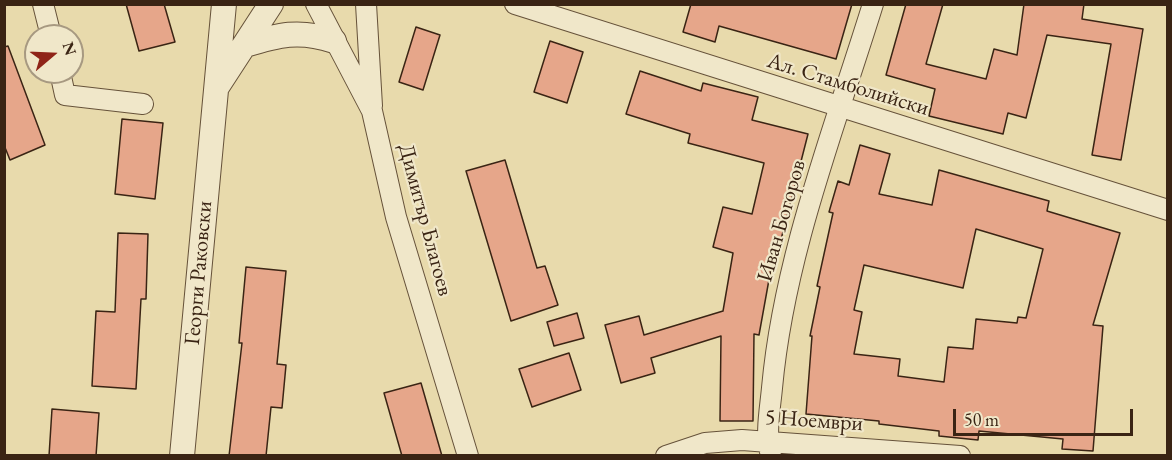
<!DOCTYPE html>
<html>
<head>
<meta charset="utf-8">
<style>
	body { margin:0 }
	#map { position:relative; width:1172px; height:460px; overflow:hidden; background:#e8daac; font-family:"EB Garamond",serif }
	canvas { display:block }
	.frame { position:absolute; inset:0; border:6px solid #3a2414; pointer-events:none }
	.north { position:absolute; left:24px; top:24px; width:60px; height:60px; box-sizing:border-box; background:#f0e7c9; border:2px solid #a79981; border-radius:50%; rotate:71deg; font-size:16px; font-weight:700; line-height:24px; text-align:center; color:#3a2414 }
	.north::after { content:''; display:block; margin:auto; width:21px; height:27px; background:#8f2418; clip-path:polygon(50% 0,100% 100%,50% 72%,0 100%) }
	.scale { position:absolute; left:953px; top:409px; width:180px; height:27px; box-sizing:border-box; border:3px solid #3a2414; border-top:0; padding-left:8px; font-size:18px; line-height:21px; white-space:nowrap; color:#3a2414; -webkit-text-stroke:4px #f0e7c9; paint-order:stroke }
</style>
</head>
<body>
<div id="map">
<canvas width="1172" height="460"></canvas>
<div class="frame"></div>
<div class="north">N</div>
<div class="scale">50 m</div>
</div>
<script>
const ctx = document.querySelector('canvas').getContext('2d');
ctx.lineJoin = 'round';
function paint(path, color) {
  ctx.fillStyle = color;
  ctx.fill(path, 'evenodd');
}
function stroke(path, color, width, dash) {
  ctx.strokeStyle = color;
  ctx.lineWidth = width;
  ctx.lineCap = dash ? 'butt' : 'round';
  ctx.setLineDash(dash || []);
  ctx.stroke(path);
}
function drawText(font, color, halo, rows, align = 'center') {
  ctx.font = font + ' "EB Garamond",serif';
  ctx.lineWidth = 4.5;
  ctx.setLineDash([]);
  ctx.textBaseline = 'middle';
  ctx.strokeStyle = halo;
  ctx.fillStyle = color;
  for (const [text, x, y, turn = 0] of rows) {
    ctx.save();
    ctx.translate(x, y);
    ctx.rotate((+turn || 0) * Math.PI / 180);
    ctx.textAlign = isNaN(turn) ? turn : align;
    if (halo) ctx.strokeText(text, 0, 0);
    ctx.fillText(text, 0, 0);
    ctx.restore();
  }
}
const building = new Path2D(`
	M126,4H164L175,42L139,51Z
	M691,4H852L836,59L719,26L715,42L683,32Z
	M906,4H943L926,64L986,79L994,49L1017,55L1024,4H1084L1082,19L1143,29L1121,160L1092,155L1111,44L1047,35L1026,118L1008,113L1003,134L929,116L935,89L886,75Z
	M416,27L440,35L423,90L399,82Z
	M550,41L583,52L567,103L534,92Z
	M8,46L45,145L10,160L4,145V47Z
	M640,71L701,91L703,83L758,97L752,120L808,134L775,263H772L759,335L754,334L753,421H720L721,336L651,358L655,373L621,383L605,325L639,316L644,335L723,311L733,253L713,247L723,207L752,214L764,163L688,143L690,134L626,114Z
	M122,119L163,123L155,199L115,194Z
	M860,145L890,154L879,194L932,205L939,170L1049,201L1047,211L1120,233L1093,325L1103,326L1093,451L1062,449L1063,439L979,431L978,440L939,436V431L879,424V421L806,414L812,336H810L820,287L817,286L833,213L829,212L838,181L849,185ZM976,229L1043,249L1026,318L1018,317L1017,323L976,319L973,349L948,347L944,382L898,376L900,359L854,354L862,312L854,310L864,265L963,288Z
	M505,160L537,268L545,266L558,305L511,321L466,171Z
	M118,233L148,234L146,299H141L136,389L92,386L96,311L115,312Z
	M246,267L286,271L277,364L286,365L282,408L271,407L266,456H229L242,343H239Z
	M577,313L584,338L554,346L547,322Z
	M569,353L581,390L532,407L519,369Z
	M421,383L442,456H402L384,393Z
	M52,409L99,413L96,456H49Z`);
paint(building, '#e6a68a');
stroke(building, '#3a2414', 1.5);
const minor = new Path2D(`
	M43,4L51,36
	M316,4L372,111L396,217L468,456
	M366,4L372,106
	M515,4L1168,210
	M60,72L65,95L143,104
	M666,456L705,443L742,440L960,456
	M771,456C765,433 770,410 772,388C784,256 834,130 873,4`);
const tertiary = new Path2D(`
	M245,45C278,35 299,29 334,41
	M217,87L271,4
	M182,456L224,4`);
stroke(minor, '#66523a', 22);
stroke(tertiary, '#66523a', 26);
stroke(minor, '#f0e7c9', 20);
stroke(tertiary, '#f0e7c9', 24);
drawText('22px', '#3a2414', '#f0e7c9', [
	["Ал. Стамболийски",848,85,17],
	["Димитър Благоев",425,220,75],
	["Иван Богоров",782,221,-74],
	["Георги Раковски",199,273,-85],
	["5 Ноември",814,421,4]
]);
</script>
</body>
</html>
